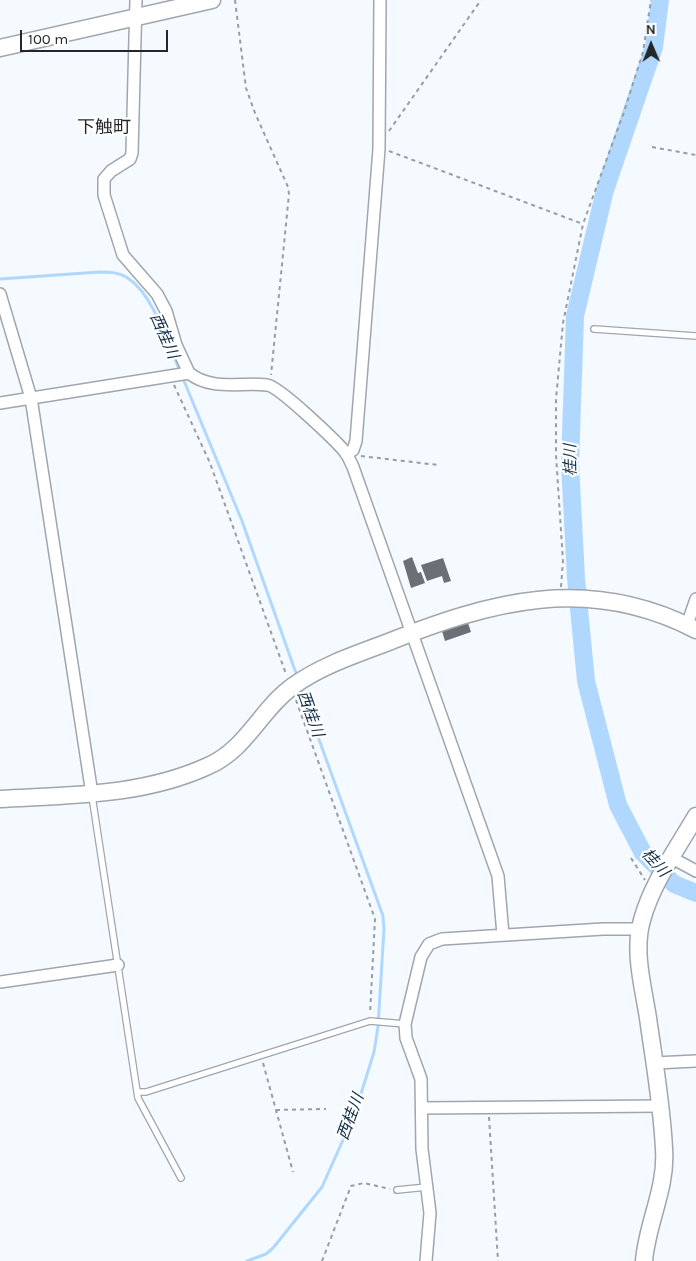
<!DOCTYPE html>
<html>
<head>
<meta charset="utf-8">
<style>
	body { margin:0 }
	#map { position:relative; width:696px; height:1261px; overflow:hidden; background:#f4faff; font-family:Karla,sans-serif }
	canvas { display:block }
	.north { position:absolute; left:626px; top:20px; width:50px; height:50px; -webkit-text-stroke:4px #fff; paint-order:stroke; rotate:359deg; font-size:14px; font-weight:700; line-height:20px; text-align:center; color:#242729 }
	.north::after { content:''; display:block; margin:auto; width:18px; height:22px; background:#242729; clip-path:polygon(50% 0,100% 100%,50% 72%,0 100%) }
	.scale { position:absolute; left:20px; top:30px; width:148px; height:22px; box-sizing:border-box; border:2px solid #242729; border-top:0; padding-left:6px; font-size:15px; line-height:18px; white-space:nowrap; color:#242729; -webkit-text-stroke:4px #fff; paint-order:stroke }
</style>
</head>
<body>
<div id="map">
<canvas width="696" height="1261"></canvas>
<div class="north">N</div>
<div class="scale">100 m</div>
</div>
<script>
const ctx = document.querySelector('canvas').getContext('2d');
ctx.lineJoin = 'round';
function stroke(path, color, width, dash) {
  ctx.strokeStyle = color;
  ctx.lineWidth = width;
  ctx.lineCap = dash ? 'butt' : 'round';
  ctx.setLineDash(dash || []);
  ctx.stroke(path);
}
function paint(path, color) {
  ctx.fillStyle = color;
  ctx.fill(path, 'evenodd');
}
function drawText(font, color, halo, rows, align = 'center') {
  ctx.font = font + ' Karla,"Noto Sans JP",sans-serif';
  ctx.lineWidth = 4.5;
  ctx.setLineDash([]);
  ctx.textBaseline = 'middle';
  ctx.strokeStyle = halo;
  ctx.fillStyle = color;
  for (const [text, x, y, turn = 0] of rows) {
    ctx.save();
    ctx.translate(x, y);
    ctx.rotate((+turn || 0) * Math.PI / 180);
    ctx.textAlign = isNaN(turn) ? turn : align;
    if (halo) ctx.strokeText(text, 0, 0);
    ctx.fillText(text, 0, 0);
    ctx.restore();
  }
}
stroke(new Path2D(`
	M0,279L99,272C109,272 120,272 129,279C154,296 167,343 180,371
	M182,376L242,521L297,676
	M247,1261L266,1254L273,1248L322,1187L355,1113L374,1052L378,1027L384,929L383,916L300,687`), '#b0d8ff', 3);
stroke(new Path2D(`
	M660,0L654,47L605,190L575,316L570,464L576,578L586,681L618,805L643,853L674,884L696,893`), '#b0d8ff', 18);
paint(new Path2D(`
	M412,557L418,573L421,572L425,583L411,588L403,561Z
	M443,558L451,581L444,583L442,576L427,581L421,565Z
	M467,620L471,632L445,641L441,628Z`), '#6a7076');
const lane = new Path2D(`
	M594,329L696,336
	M92,796L138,1098L181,1178
	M138,1092H146L370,1021L405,1024
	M397,1190L427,1187`);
const street = new Path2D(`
	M136,0L132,153L130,159L111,171L104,179V195L123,255L157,294L166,311L176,345L189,373
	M0,294L31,398L92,794
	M0,403L189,373C211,391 241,382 267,385C279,386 337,442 346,453C349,458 351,463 353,467L498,876L503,935
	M346,454L353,450L356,441L379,149L380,0
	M687,625L696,599
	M672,858L696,871
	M0,982L118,965
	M655,1063L696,1061
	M423,1108L660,1106
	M426,1261L430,1213L422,1149L421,1079L406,1038L405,1024L421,957L429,944L442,939L603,929H640`);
const secondary = new Path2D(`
	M0,48L212,0
	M0,799C70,795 143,796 208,766C246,750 261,709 293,686C321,666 354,655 386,643C491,601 588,574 696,630
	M644,1261C647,1223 667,1188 664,1149C662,1105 654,1061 648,1018C643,986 633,951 642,920C652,883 677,849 696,816`);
stroke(lane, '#a0a6ac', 8);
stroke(street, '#a0a6ac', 14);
stroke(secondary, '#a0a6ac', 19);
stroke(new Path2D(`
	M235,0L246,88L255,113L288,187L289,194L271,375
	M389,131L481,0
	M652,147L696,155
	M389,151L583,224
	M174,385L210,463L286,674
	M361,456L438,465
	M561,587L563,561L556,455V399L563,323L583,224L624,112L643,52L651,0
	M296,700L375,919L370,1014
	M631,858L645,880
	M263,1063L293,1172
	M276,1110L326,1109
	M489,1117L498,1261
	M322,1261L351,1186L364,1183L390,1189`), '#989da0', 2, [4, 4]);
stroke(lane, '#fff', 5.5);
stroke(street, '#fff', 11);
stroke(secondary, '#fff', 16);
drawText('italic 16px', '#14314b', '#fff', [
	["西桂川",164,336,66],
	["桂川",571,460,-91],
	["西桂川",310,714,70],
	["桂川",655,863,48],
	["西桂川",351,1117,-70]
]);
drawText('18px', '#242729', '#fff', [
	["下触町",104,128]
]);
</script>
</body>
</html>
